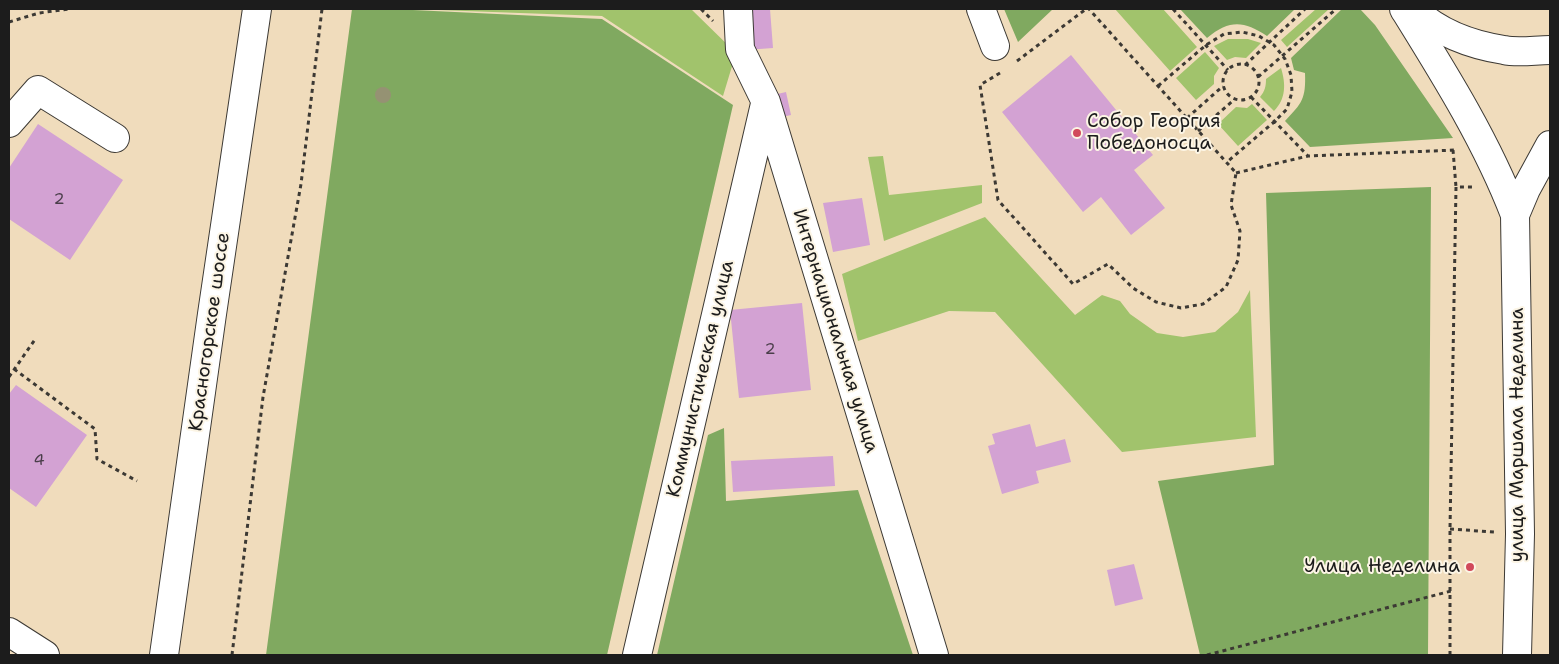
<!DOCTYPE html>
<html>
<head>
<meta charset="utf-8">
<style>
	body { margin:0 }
	#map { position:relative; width:1559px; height:664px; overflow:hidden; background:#f0dcbc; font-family:"Shantell Sans",sans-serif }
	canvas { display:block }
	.frame { position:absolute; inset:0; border:10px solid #1c1c1c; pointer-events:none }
</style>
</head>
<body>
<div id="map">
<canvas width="1559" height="664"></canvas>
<div class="frame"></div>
</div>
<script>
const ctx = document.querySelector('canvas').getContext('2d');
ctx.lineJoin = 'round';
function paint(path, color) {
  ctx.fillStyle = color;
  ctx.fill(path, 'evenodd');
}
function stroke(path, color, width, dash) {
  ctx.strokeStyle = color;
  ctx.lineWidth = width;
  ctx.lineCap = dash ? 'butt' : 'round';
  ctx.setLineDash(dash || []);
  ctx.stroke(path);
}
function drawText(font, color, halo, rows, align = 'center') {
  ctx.font = font + ' "Shantell Sans",sans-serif';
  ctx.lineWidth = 4;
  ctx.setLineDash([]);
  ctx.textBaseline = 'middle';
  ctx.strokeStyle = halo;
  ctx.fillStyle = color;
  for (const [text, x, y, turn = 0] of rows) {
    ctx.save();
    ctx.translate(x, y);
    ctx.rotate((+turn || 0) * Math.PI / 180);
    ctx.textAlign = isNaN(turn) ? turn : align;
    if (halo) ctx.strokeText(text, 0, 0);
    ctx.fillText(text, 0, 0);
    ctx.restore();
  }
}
paint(new Path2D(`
	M411,9H691L736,53L723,96L602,16Z
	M1115,9H1163L1197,47L1170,71Z
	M1316,9H1329L1287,47L1281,40Z
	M1228,39H1248L1261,43L1246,58L1235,57L1227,60L1214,46Z
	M1205,52L1219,68L1214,76V84L1196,100L1176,78Z
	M1281,68C1286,84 1286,99 1274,111L1260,97C1265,91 1266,86 1266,79Z
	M1252,104L1267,120L1238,146L1218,124L1236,107L1247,108Z
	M883,156L889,195L982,185V203L884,241L868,157Z
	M985,217L1075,315L1102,295L1120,301L1130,314L1157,333L1183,337L1215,332L1238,312L1250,290L1256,437L1122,452L995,312L949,311L858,341L842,274Z`), '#a1c36c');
paint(new Path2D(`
	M352,9H392L602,19L733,105L607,655H266Z
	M1004,9H1053L1018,42Z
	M1180,9H1295L1267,36C1244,21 1230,19 1207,38Z
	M1342,9H1360L1375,25L1453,138L1310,147L1285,121C1302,103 1306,99 1305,73L1294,70L1291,58Z
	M1431,187L1428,655H1200L1158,481L1274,465L1266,193Z
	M724,428L726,501L858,490L913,655H657L708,435Z`), '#80a960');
paint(new Path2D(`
	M743,9H770L773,48L746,50Z
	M1071,55L1153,155L1134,170L1165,208L1131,235L1101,197L1083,212L1002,112Z
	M786,92L791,115L773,119L769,96Z
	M38,124L123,180L70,260L9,219V168Z
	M862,198L870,245L833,252L823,203Z
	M802,303L811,390L739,398L730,310Z
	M16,385L87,435L36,507L9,488V394Z
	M1030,424L1036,447L1065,439L1071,462L1036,471L1039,483L1002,494L988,446L995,444L992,434Z
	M833,456L835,486L733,492L731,461Z
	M1134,564L1143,599L1115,606L1107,570Z`), '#d3a2d3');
const minor = new Path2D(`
	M738,9L740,49L766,102L934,655
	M981,9L995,46
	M1404,9C1445,75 1487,142 1515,215L1520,534L1517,655
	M9,123L38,90L115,138
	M1515,215L1526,189L1550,145
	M9,632L45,655
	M637,655L765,104`);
const major = new Path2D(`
	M1413,9C1437,32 1471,45 1504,50C1518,53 1535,50 1550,50
	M164,655L212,314L257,9`);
stroke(minor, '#3c3934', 30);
stroke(major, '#3c3934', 30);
stroke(new Path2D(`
	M701,9L713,21
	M1173,9L1228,70
	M9,22L39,13L69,9
	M1017,61L1086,9
	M1223 82a18 18 0 1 1 36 0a18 18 0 1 1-36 0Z
	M1245,65L1305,9
	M1000,73L980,85L998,200L1073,284L1108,264L1133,288L1156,302L1181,308L1203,304L1226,287L1238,260L1240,231L1231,205L1236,173L1089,9
	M1258,77L1336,9
	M1158,86L1206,45L1224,34L1242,32L1259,36L1274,45L1285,59L1291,75L1292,92L1287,109L1274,122L1227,162
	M1251,97L1308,156L1456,150
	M1187,118L1223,86
	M1198,131L1235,99
	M1453,150L1456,187
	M1236,173L1308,156
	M14,369L95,429L97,459L137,481
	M9,377L36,338
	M1450,529L1494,532
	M232,655L263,397L301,184L322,9
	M1207,655L1451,591
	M1450,655V529L1456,187H1474`), '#3c3934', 3, [4, 4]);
stroke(minor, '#fff', 28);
stroke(major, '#fff', 28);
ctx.fillStyle = '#959273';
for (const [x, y] of [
	[383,95]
]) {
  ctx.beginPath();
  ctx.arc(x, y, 8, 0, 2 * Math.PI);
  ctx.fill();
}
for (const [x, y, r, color] of [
	[1077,133,5,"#d1495b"],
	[1470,567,5,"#d1495b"]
]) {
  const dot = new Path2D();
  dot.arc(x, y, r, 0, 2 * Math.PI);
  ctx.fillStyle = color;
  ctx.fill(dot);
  stroke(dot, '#fcf5e5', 2);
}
drawText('16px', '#4a3e4a', null, [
	["2",59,200],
	["2",770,350],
	["4",39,461]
]);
drawText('19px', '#1c1c1c', '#fcf5e5', [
	["Собор Георгия",1087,122],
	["Победоносца",1087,144],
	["Улица Неделина",1460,567,"right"]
], 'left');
drawText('19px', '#1c1c1c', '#fcf5e5', [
	["Интернациональная улица",835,331,73],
	["Красногорское шоссе",210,332,-82],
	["Коммунистическая улица",701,379,-77],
	["улица Маршала Неделина",1518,435,-90]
]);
</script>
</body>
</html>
